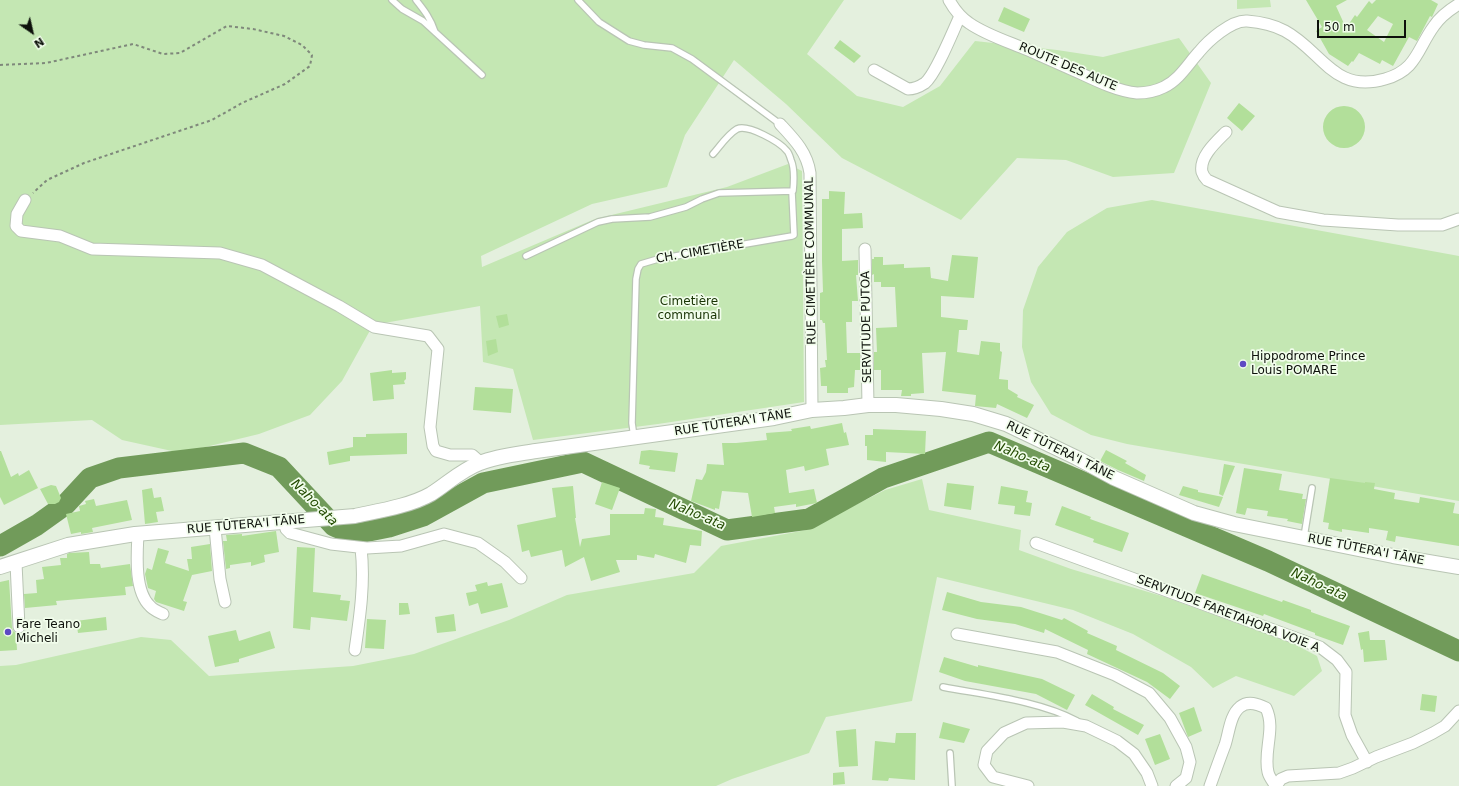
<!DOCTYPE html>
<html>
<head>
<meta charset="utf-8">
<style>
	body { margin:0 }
	#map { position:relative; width:1459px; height:786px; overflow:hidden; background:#e4f0de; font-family:"DejaVu Sans",sans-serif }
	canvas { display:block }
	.north { position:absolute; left:12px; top:12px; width:40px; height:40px; -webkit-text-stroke:3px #f1fdeb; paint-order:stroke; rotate:146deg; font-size:11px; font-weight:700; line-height:16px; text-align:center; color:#0d110b }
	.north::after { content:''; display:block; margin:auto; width:14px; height:18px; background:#0d110b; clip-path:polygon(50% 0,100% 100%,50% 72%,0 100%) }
	.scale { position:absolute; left:1317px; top:20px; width:89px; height:18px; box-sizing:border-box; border:2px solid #0d110b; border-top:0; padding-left:5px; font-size:12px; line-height:14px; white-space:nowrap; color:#0d110b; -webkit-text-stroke:3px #f1fdeb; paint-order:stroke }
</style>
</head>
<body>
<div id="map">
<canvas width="1459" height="786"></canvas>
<div class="north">N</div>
<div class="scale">50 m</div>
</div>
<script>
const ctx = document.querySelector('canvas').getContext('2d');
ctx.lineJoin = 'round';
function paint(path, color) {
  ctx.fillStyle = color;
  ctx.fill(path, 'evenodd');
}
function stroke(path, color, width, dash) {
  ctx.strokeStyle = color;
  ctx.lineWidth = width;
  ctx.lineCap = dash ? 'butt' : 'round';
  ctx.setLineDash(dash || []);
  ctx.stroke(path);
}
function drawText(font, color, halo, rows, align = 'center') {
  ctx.font = font + ' "DejaVu Sans",sans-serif';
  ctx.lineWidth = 3.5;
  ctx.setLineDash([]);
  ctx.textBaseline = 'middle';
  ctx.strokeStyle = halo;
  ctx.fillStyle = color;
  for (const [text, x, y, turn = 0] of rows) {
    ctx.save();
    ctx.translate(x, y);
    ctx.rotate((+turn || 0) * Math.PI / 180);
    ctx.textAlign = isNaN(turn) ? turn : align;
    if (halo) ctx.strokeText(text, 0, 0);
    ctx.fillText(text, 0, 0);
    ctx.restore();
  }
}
paint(new Path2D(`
	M0,0H844L807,54L857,96L903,107L940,86L975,41L1057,50L1103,57L1179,38L1211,83L1174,173L1113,177L1066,160L1017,158L961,220L842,158L786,104L734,60L685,135L667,187L592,204L481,256L482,267L595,219L727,187L788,164L802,171L804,402L658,424L533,440L513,369L483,362L480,306L373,325L342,381L310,415L259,434L181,453L122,440L92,420L0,425Z
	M1237,0H1270L1271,7L1237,9Z
	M1152,200L1459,256V501L1127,444L1091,435L1051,414L1031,382L1022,347L1023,310L1038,267L1067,232L1107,208Z
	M922,479L929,510L1021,530L1019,550L1071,569L1165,597L1292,643L1317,656L1322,671L1294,696L1236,676L1213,688L1191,667L1133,634L1073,610L937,577L912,701L826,717L809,753L732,779L716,786H0V666L16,665L141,637L171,640L209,676L353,666L414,654L509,620L567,595L694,573L721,546L806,530L885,490Z`), '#c4e7b3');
stroke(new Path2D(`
	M0,546L37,525L65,505L90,478L119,468L244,453L279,467L334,526L345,531L359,533L389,527L423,516L483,483L583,462L727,530L809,519L883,478L989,442L1268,561L1459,651`), '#719b5a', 21);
paint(new Path2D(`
	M1306,0H1347L1336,6L1346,28L1355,15L1357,17L1369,1L1372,4L1376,0H1431L1438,4L1432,17L1430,16L1417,41L1409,37L1393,66L1382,60L1380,64L1359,53L1353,62L1352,61L1348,66L1329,54L1316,31L1322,27ZM1378,16L1393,24L1384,42L1367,30Z
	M1004,7L1030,19L1024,32L998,21Z
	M840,40L861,56L854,63L834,48Z
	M1239,103L1255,116L1242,131L1227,118Z
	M1323 127a21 21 0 1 1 42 0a21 21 0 1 1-42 0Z
	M829,191L845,192L844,214L862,213L863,228L842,229V261L858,260V275H856L858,301H852V322H846L847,353H860V370H855L854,387L848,388V393H827V386H821L820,368L826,367L825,360H827L825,323H823L822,320H820V293L823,292L822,261V199H829Z
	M952,255L978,257L974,298L941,296V317L968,320L967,330H959L957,352L979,355L981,341L1000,343V351L1002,352L999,379L1008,380V389L1018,395L1017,397L1034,405L1027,418L997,404L996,408L975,406L976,395L942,391L946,352L922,353L924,393L911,394V396H901L902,390H881V370H874V352H877L876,328L897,327L895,287H881V282H874V274L872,275V259H874V257H883V265L904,264V268L930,267L931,278L948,281Z
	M507,314L509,325L499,328L496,316Z
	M496,339L498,352L488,356L486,341Z
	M392,370V373L406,372V379L404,381L405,384L393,385L394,399L373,401L370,373Z
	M475,387L513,389L511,413L473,410Z
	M842,423L844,433L846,432L849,445L826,449L829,465L805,471L804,466L786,470L789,493L814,489L817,503L796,507V504L774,507L775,513L752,517L748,493L722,491L719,509L715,508V510L691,501L696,479L702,480L706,472L707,464L724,465L722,443H736L767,440L766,433L792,431L791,429L810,426L811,429Z
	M873,429L926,431L925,454L886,452V462L867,460V446H865V435H873Z
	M407,433V454L350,456V461L329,465L327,452L353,447V437H366V434Z
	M650,450L678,453L675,472L649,469L650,466L639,464L641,451Z
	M1106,450L1127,461L1125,463L1146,475L1144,481L1118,470L1100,461Z
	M0,451H1L11,477L18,473L19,476L29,470L38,488L4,505L0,497Z
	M1224,464L1235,466L1223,496L1219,494Z
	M1244,468L1282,474L1279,490L1303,494L1302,499H1306L1302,524L1287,521L1288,519L1267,516L1268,511L1247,508L1245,515L1236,513Z
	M1330,478L1365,483V482L1375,483L1374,489L1395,493L1394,499L1419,503L1420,497L1455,503L1453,513L1459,514V546L1396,536L1395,542L1386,540L1388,531L1369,528V533L1342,529V532L1328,529L1329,523L1323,522Z
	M602,482L620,488L612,510L595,504Z
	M947,483L974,486L971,510L944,506Z
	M51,485L56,486L61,498L59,502L55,504H48L40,489Z
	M573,486L576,518H575L580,547L582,539L610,535V514H644L645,508L656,509L655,517L664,518L663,525L702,531L701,546L690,545L686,563L655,554L654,558L637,555V560H616L620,572L591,581L584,557L565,567L562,550L531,557L529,550L522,552L517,525L556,517L552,488Z
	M1001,486L1028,491L1026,502L1032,503L1030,516L1014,514L1015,506L998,504Z
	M1183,486L1198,490V492L1223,497L1219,507L1179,495Z
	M152,488L154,498L161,497L164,511L156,512L158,522L145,524L142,490Z
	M94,499L96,506L127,500L132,520L92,528L93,532L81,534V532L71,534L66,514L80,511L79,506L86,504L85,501Z
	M1062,506L1091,517L1090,519L1129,533L1122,552L1093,542L1094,539L1055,525Z
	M276,531L279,552L264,555L265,562L251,566V562L230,565V568L226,569L223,541H227L226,535L242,534V536Z
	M210,544L212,571L192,575L183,601L187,602L184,611L156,602L154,599L156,591L148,588L145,574L147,568L152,570L158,548L169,551L165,563L189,571L187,559H192L191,547Z
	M297,547L315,548L313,592L341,595L340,600L350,601L347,621L311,617L310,630L293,628Z
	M89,552L90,564H100L101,568L130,564L133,586L125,587L126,595L56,601L57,605L25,608L24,594L37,593L36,580L44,579L42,567L61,565L60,558H67V554L69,553Z
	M1202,574L1282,602L1283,600L1311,610V612L1350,626L1343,645L1315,635V633L1264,614L1263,616L1195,593Z
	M9,580L12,627L13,631L16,633L17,650L0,651V582Z
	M487,582L488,586L502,583L508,607L481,614L478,603L469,606L466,593L477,591L475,585Z
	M947,592L981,602L1021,607L1062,620L1064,618L1088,631L1087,633L1117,646L1116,650L1163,673L1180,686L1170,699L1147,682L1087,654L1088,650L1045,629L1044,633L1015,624L977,619L942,610Z
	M399,603H408L410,614L399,615Z
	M454,614L456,631L437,633L435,617Z
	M106,617L107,630L78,633L76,621Z
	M367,619L386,620L384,649L365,648Z
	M236,630L239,641L270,631L275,648L239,659V662L215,667L208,636Z
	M1369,631L1370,640H1385L1387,660L1364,662L1363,649L1361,650L1358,633Z
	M944,657L978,667V665L1042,679L1075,695L1067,710L1036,694L965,681L939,672Z
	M1092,694L1114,707L1113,709L1144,725L1138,735L1085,705Z
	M1422,694L1437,696L1435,712L1420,710Z
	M1194,707L1202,731L1188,737L1179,713Z
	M943,722L970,729L964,743L939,738Z
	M856,729L858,766L839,767L836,731Z
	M896,733H916L915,780L889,778L888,781L872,780L875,741L895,743Z
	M1160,734L1170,759L1155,765L1145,739Z
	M844,772L845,784L833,785V773Z`), '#b2df9a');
const service = new Path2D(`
	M392,0L402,9L423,21L482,75
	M416,0C424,10 431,19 435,32
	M578,0L599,22L629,41L644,45L672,48L692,59L780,124
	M526,256L598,222L612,219L650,217L686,207L702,199L719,193L793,191C794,181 795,169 791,160C790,157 789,153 787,151C780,142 748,124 737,129C728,134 720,146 713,154
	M634,437L632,423L636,279L638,269L641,264L658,259L792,236L794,235L792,192
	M1304,537L1312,488
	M943,687C985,695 1040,701 1077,721
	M950,753L952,786`);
const minor = new Path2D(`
	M949,0C954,9 960,17 969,23C986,35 1009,42 1028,50C1046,58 1064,66 1082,74C1099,82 1118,91 1137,93C1146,93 1156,91 1164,87C1179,80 1188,64 1199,52C1208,41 1231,20 1247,21C1260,22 1274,25 1285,31C1322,51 1334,94 1385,79C1417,70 1417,49 1434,26C1440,17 1449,10 1459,4
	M874,70L908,89C914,89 919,87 925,83C936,74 953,31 960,16
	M780,124C794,139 807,152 810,173L812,410
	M1226,132C1216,142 1199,157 1202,172C1203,175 1205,178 1207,180L1278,212L1323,220L1398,225H1442L1459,219
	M25,200L17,214L16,226L21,231L60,236L92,249L220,253L262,265L339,306L374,327L428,336L438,349L430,427L433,446L436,451L450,455H472L480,462
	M865,249L868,405
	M284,521L286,529L290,533L331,544L367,548L401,546L444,534L478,543L505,562L521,578
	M215,528L220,579L225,602
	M138,534C137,554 134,591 150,606C153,610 159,612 163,614
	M1036,543L1320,647L1337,660L1346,672L1345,715L1352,735L1367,762
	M16,563L19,627
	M957,634L1057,652L1115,675L1149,693L1170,718L1186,747L1190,762L1186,778L1176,786
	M355,650C360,616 365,582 361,548
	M1028,786L993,777L984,765L987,751L1004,733L1026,723L1063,722L1086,726L1117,741L1134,754L1147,773L1152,786
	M1210,786C1215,772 1220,758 1225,745C1229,733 1230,715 1240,707C1248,700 1258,704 1266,708C1276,729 1263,751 1268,772C1269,777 1273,782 1276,786L1281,779L1288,776L1339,773L1353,768L1376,757L1413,743L1433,733L1445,726L1459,711`);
const tertiary = new Path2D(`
	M0,567L68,545L135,534L355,516C378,511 410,506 431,494C447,484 461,470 480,463C497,456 518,454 536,451L774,418L812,410L844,408L868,405H896L941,409L973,414L1006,424L1077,458L1114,478L1194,513L1234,524L1294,536L1393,556L1459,567`);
stroke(service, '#b9c5b4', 8);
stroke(minor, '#b9c5b4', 13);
stroke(tertiary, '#b9c5b4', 16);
stroke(new Path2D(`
	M0,65L46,63L133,44L163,54L180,53L227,26L253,29L284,36L302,45L312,55L310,66L285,84L242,103L212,120L84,163L47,180L33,193`), '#7f887b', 2, [3, 3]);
stroke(service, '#fff', 5.5);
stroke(minor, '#fff', 11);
stroke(tertiary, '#fff', 14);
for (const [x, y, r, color] of [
	[1243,364,4,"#5e4ac3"],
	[8,632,4,"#5e4ac3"]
]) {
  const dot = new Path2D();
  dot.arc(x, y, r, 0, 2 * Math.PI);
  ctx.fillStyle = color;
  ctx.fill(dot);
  stroke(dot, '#f1fdeb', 1.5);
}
drawText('12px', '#0d110b', '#f1fdeb', [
	["ROUTE DES AUTE",1068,67,23],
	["CH. CIMETIÈRE",700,252,-10],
	["RUE CIMETIÈRE COMMUNAL",811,261,-91],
	["SERVITUDE PUTOA",867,327,-91],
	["RUE TŪTERA'I TĀNE",733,423,-9],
	["RUE TŪTERA'I TĀNE",1060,451,26],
	["RUE TŪTERA'I TĀNE",246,525,-5],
	["RUE TŪTERA'I TĀNE",1366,550,11],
	["SERVITUDE FARETAHORA VOIE A",1228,614,21]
]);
drawText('12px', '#173303', '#f1fdeb', [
	["Cimetière",689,302],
	["communal",689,316]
]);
drawText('12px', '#0d110b', '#f1fdeb', [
	["Hippodrome Prince",1251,357],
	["Louis POMARE",1251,371],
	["Fare Teano",16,625],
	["Micheli",16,639]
], 'left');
drawText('italic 13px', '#224a00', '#f1fdeb', [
	["Naho-ata",1022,457,23],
	["Naho-ata",314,503,45],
	["Naho-ata",697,515,23],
	["Naho-ata",1319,585,25]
]);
</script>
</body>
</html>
